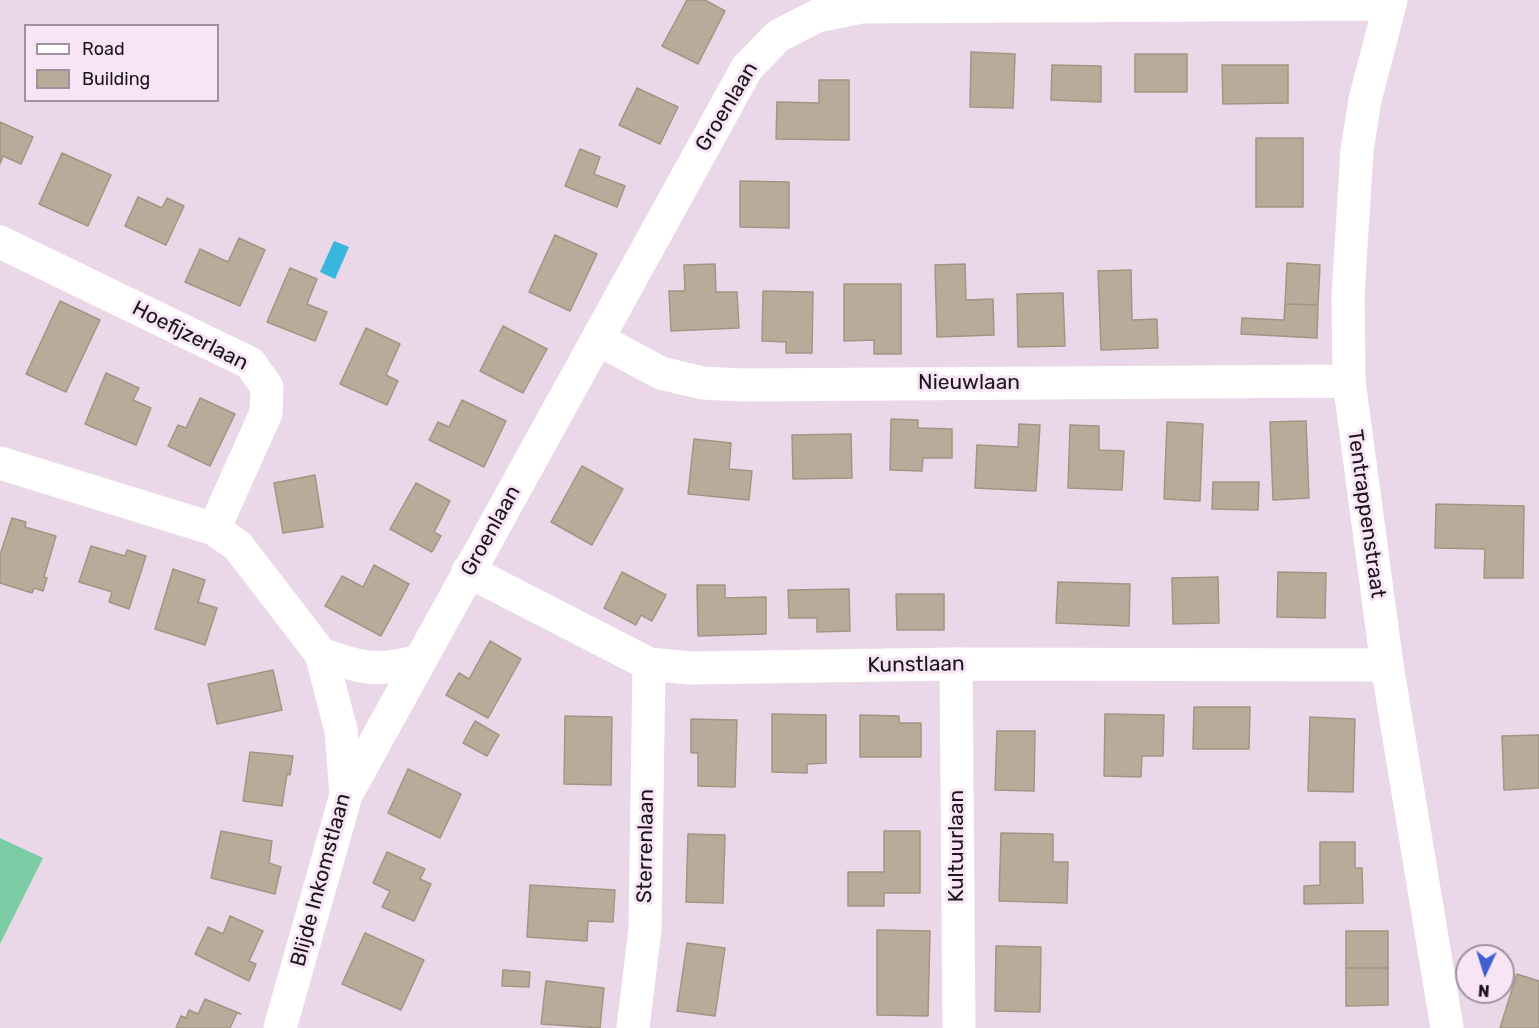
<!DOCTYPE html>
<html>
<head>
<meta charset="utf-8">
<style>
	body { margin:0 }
	#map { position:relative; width:1539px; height:1028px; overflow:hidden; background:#ead8e8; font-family:Rubik,sans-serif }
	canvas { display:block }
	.legend { position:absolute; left:24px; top:24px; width:195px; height:78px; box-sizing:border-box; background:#f7e5f5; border:2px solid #9f929e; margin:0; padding:8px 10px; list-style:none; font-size:18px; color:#1c151b }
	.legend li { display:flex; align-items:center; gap:12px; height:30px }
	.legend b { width:30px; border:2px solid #9f929e }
	.north { position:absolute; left:1455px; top:944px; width:60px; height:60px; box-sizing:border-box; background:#f7e5f5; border:2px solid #9f929e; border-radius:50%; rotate:184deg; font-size:16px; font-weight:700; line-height:24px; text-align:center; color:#1c151b }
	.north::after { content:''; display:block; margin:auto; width:21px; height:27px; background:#425fd2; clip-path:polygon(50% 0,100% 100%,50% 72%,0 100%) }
</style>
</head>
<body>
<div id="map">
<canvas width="1539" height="1028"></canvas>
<ul class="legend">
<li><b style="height:8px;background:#fff"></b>Road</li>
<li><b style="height:16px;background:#b9ab99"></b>Building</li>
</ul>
<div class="north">N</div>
</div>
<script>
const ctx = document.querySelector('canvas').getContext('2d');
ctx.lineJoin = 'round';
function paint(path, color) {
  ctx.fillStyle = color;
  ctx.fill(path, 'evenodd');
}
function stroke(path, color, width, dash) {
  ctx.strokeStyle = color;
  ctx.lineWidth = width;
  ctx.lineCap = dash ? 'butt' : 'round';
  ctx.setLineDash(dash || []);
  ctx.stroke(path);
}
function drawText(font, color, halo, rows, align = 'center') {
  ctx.font = font + ' Rubik,sans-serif';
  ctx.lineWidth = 6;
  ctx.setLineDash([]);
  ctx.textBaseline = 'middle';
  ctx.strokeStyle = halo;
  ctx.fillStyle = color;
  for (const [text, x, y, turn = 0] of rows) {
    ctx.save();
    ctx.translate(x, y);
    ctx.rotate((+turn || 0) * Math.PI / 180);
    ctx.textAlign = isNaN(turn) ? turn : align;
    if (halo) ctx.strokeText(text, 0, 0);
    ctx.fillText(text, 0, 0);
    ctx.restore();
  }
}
paint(new Path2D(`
	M0,838L43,858L0,944Z`), '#7bcca5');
paint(new Path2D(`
	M334,241L349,247L335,279L320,272Z`), '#37b6de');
const building = new Path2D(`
	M687,0H705L725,11L698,64L662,46Z
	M971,52L1015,54L1013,108L970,107Z
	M1135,54H1187V92H1135Z
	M1052,65L1101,66V102L1051,100Z
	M1222,65H1288V103L1223,104Z
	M819,80H849V140L776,139L777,102L819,103Z
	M637,88L678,107L660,144L619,125Z
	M0,122L33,137L21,164L3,156L0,164Z
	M1256,138H1303V207H1256Z
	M580,149L600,157L594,174L625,186L617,207L565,186Z
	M62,153L111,175L88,226L39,204Z
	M740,181L789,182V228L740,227Z
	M138,197L162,208L167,198L184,206L166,245L125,226Z
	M555,235L597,254L570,311L529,292Z
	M239,238L265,250L240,306L185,282L200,249L228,262Z
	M1287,263L1320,265L1318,305L1285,304Z
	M715,264L716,292H737L739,328L671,331L669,291H685L684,265Z
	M965,264L966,300L993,299L994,335L937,337L935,265Z
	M290,268L317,279L307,304L327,312L315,341L267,322Z
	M1131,270L1132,320L1157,319L1158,348L1101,350L1098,271Z
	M844,284H901V354H874V340L844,341Z
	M763,291L813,292L812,353H786V342L762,341Z
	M1063,293L1065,346L1018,347L1017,294Z
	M60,301L100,320L66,392L26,374Z
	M1285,304L1318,305L1317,338L1241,334L1242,318L1284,320Z
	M503,326L547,349L523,393L480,371Z
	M366,328L400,344L386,375L398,381L387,405L340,384Z
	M106,373L139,388L133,400L151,408L136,445L85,424Z
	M200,398L235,414L210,466L168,446L178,425L186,428Z
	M462,400L506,421L484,467L429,440L438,422L449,427Z
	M891,419L918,420V428L952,429V458H923L922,471L890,470Z
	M1306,421L1309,498L1273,500L1270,422Z
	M1167,422L1203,424L1200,501L1164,499Z
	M1019,424L1040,425L1036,491L975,488L977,445L1018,447Z
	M1070,425L1099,426V450L1124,451L1122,490L1068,488Z
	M851,434L852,478L793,479L792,435Z
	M694,439L731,443L729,469L752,471L749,500L688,494Z
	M582,466L623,489L592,545L551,522Z
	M315,475L323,527L283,533L274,483Z
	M1213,482H1259L1258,510L1212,509Z
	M416,483L450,501L434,532L441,536L432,552L390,529Z
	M1436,504L1524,506L1523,578H1484L1485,549L1435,548Z
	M12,518L26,522L25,527L56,536L44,577L47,578L43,591L34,588L32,593L0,583V555Z
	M91,546L125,556L127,550L146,556L129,609L109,602L112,592L79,582Z
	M374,565L409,584L381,636L325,606L342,576L363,587Z
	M173,569L205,580L198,602L217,608L205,645L155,629Z
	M622,572L666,595L652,621L641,615L636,625L604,608Z
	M1278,572L1326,573L1325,618L1277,617Z
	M1218,577L1219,623L1173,624L1172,578Z
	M1058,582L1130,584L1129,626L1056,623Z
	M697,585H725V598L766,597V634L698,636Z
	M849,589L850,631L817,632V618H789L788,590Z
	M896,594H944V630H897Z
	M490,641L521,659L488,718L446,695L459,673L469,679Z
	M273,670L282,710L217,724L208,684Z
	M1194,707H1250L1249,749H1193Z
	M772,714L826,715V763L807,764V773L772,772Z
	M1105,714L1164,715L1163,756H1142L1141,777L1104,776Z
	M860,715L899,716V723H921V757H860Z
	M565,716L612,717L611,785L564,784Z
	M1310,717L1355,719L1353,792L1308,791Z
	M691,719L737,720L735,787L698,786V753H691Z
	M475,721L499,735L487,756L463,743Z
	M997,731H1035L1034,791L995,790Z
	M1539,735V788L1504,790L1502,736Z
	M250,752L293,756L290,775L287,774L282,806L243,801Z
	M408,769L461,794L440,838L388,813Z
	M221,831L272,841L269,863L281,867L275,894L211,878Z
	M884,831H920V893H884V906H848V872H884Z
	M1001,833L1053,834V862H1068L1067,903L999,901Z
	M688,834L725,835L723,903L686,902Z
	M1320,842H1355V868H1362L1363,903L1304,904V886L1320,885Z
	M387,852L425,869L420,879L431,884L414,921L382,907L390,891L373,883Z
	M530,885L615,890L613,922L588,921L587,941L527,937Z
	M230,916L263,931L249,961L256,964L249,981L195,954L208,927L223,934Z
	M877,930L930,931L928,1016L877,1015Z
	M1346,931H1388V968H1346Z
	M365,933L424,960L401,1010L342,984Z
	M687,943L725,948L715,1016L677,1011Z
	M996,946L1041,947L1040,1012L995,1011Z
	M1346,968H1388V1005L1346,1006Z
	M503,970L530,972L529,987L502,986Z
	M1517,974L1539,981V1028H1500Z
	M546,981L604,988L600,1028L541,1024Z
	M205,999L241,1014L237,1013L230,1028H176L181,1016L186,1018L189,1010L198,1014Z`);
paint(building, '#b9ab99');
stroke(building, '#a29584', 1.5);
stroke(new Path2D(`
	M1391,0L1365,100L1357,150L1348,296L1349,381L1387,665L1447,1028
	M0,242L250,363L267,387L266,413L214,529
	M599,340L661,373L702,383L743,385L1349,381
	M0,463L214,529L238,546L321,654L341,730L346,795L280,1028
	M468,571L649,664L690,668L956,664L1387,665
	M321,654C363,669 377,672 420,661
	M956,664L959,1028
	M346,795L747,68L778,36L817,16L861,7L1390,4
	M633,1028L645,929L649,664`), '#fff', 33);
drawText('21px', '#1c151b', '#f7e5f5', [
	["Groenlaan",727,107,-59],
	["Hoefijzerlaan",190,336,27],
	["Nieuwlaan",969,383],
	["Tentrappenstraat",1366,514,82],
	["Groenlaan",491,531,-61],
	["Kunstlaan",916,665,-1],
	["Sterrenlaan",646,846,-89],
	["Kultuurlaan",957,846,-90],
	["Blijde Inkomstlaan",321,880,-75]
]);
</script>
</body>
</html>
